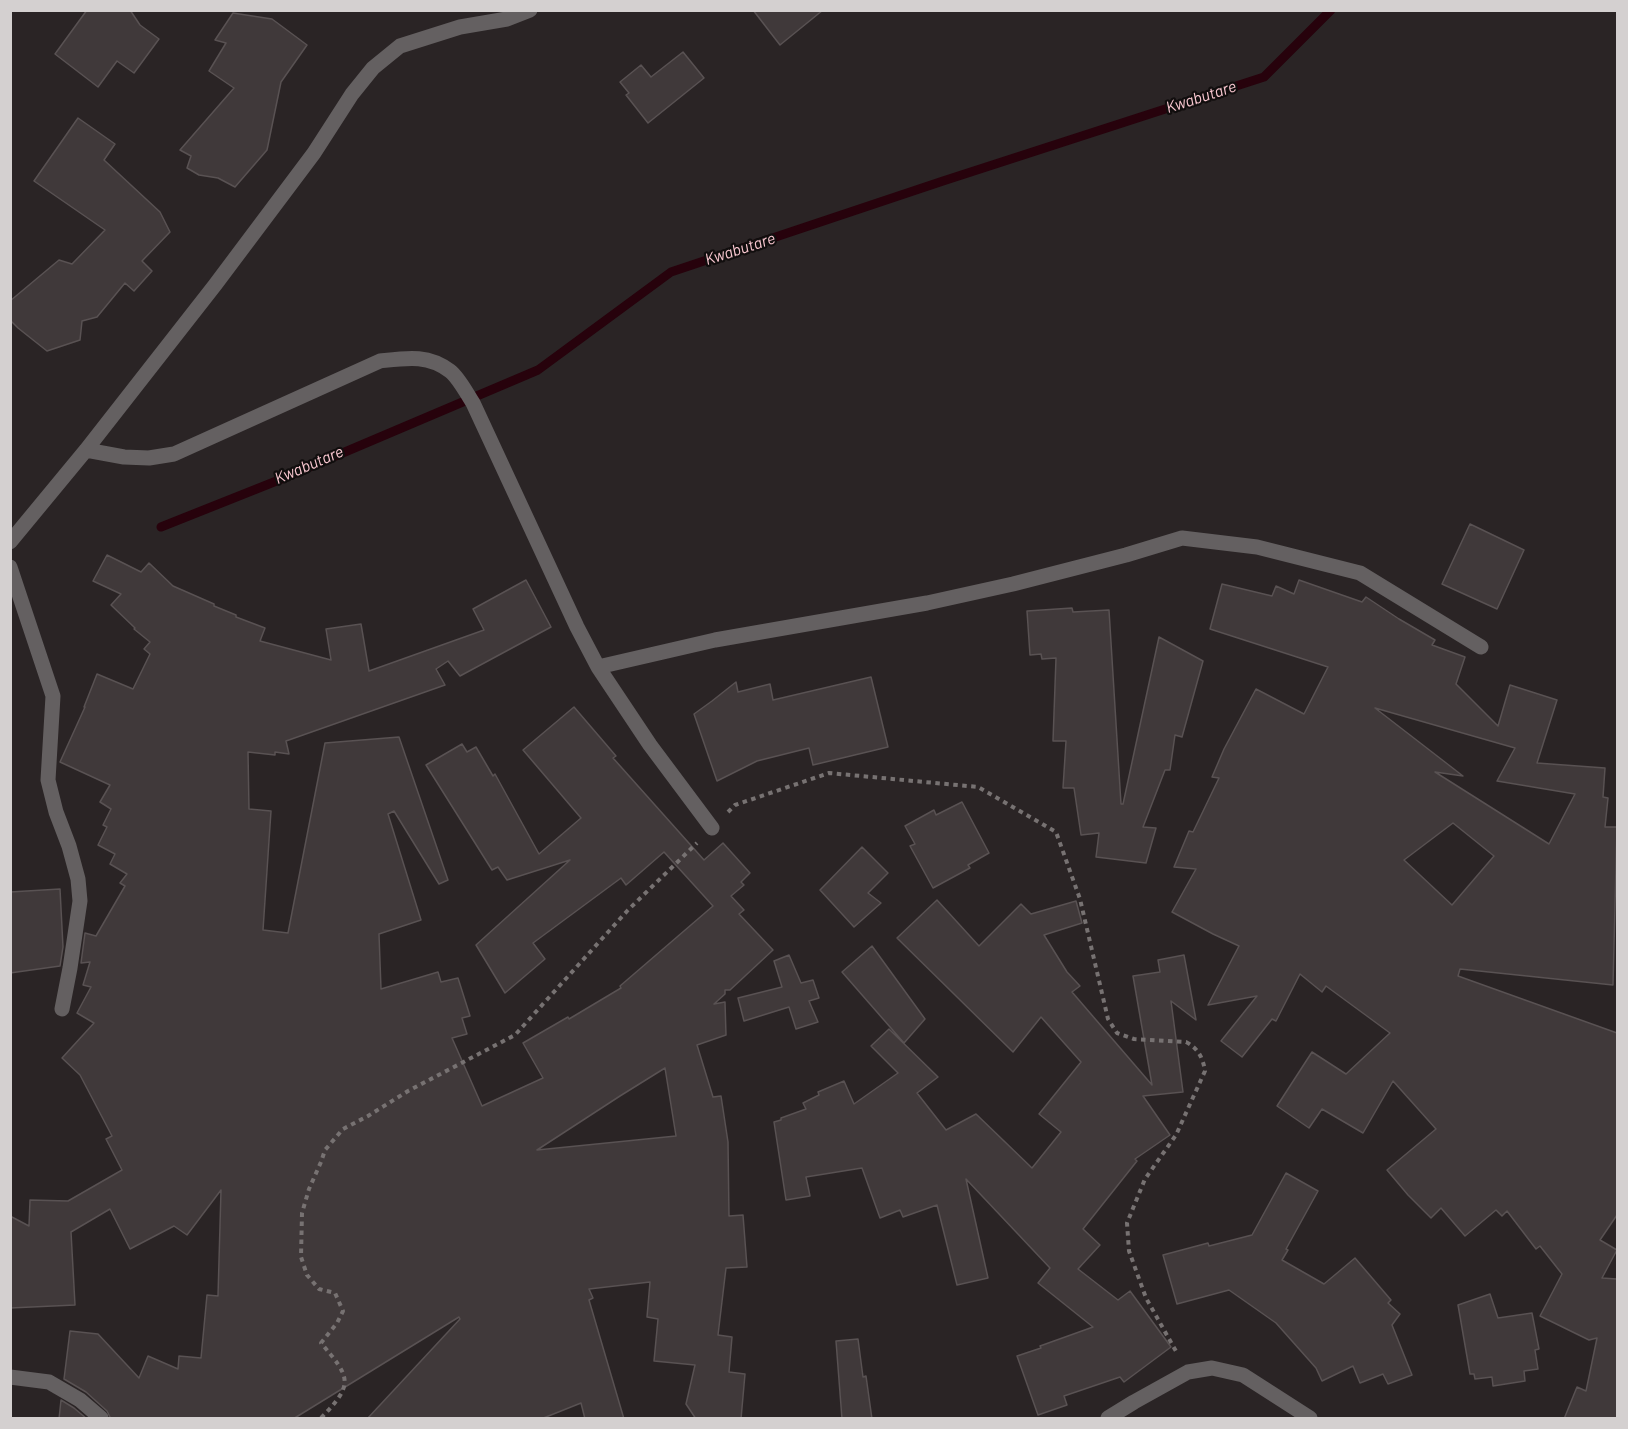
<!DOCTYPE html>
<html>
<head>
<meta charset="utf-8">
<style>
	body { margin:0 }
	#map { position:relative; width:1628px; height:1429px; overflow:hidden; background:#2a2425; font-family:Barlow,sans-serif }
	canvas { display:block }
	.frame { position:absolute; inset:0; border:12px solid #d4d0d0; pointer-events:none }
</style>
</head>
<body>
<div id="map">
<canvas width="1628" height="1429"></canvas>
<div class="frame"></div>
</div>
<script>
const ctx = document.querySelector('canvas').getContext('2d');
ctx.lineJoin = 'round';
function stroke(path, color, width, dash) {
  ctx.strokeStyle = color;
  ctx.lineWidth = width;
  ctx.lineCap = dash ? 'butt' : 'round';
  ctx.setLineDash(dash || []);
  ctx.stroke(path);
}
function paint(path, color) {
  ctx.fillStyle = color;
  ctx.fill(path, 'evenodd');
}
function drawText(font, color, halo, rows, align = 'center') {
  ctx.font = font + ' Barlow,sans-serif';
  ctx.lineWidth = 4.5;
  ctx.setLineDash([]);
  ctx.textBaseline = 'middle';
  ctx.strokeStyle = halo;
  ctx.fillStyle = color;
  for (const [text, x, y, turn = 0] of rows) {
    ctx.save();
    ctx.translate(x, y);
    ctx.rotate((+turn || 0) * Math.PI / 180);
    ctx.textAlign = isNaN(turn) ? turn : align;
    if (halo) ctx.strokeText(text, 0, 0);
    ctx.fillText(text, 0, 0);
    ctx.restore();
  }
}
stroke(new Path2D(`
	M161,527L279,480L538,370L671,272L943,181L1264,77L1331,10`), '#27020c', 9);
const building = new Path2D(`
	M87,10H130L140,25L159,39L134,73L117,61L98,87L55,54Z
	M753,10H823L780,45Z
	M233,13L272,19L307,45L281,82L267,150L235,187L218,178L199,175L187,168L191,156L180,150L234,88L209,71L226,43L215,40Z
	M683,52L704,78L648,123L626,95L629,93L620,82L641,65L651,77Z
	M78,118L115,144L104,160L160,212L170,232L142,261L152,271L134,291L125,283L97,317L82,321L80,340L47,351L18,328L10,320V301L59,260L72,264L105,230L34,181Z
	M1470,524L1524,550L1497,609L1442,584Z
	M107,555L141,572L149,563L173,586L214,604V606L236,615V617L265,628L260,641L331,660L326,629L361,624L369,671L484,630L473,609L526,580L551,627L460,676L448,661L436,669L445,685L286,741L289,754L275,752V755L248,752L249,809L271,811L263,930L288,933L325,743L399,737L448,880L439,884L394,811L388,814L421,920L379,934L381,989L438,972L441,982L458,978L470,1016L462,1018L467,1034L452,1038L482,1106L543,1078L523,1043L568,1017L569,1019L621,988L620,986L713,906L664,852L626,885L621,878L533,943L545,959L505,993L476,945L570,860L507,880L498,867L492,870L426,765L462,744L467,752L476,747L493,776L495,774L539,854L581,818L523,750L574,707L616,756L613,758L704,860L723,843L750,873L741,882L744,885L731,896L744,910L739,914L773,950L730,990H725V994L714,1004L725,1002L726,1035L697,1045L713,1097L721,1096L728,1142L729,1216L743,1215L747,1267L726,1268L718,1335L732,1337L729,1372L745,1374L741,1419H696L686,1404L695,1365L654,1361L658,1319L647,1317L650,1282L589,1289L593,1298L589,1300L624,1419H585L581,1403L541,1419H367L460,1319L459,1317L293,1419H111L107,1411L86,1392L64,1379L70,1331L98,1334L139,1378L148,1356L178,1369L179,1356L201,1358L207,1295L218,1296L221,1190L187,1235L174,1226L130,1249L110,1209L71,1232L75,1305L10,1308V1216L29,1226L30,1200L68,1201L122,1170L106,1139L112,1136L80,1075L62,1058L94,1023L77,1013L91,987L83,985L90,962L81,963L85,933L96,936L125,886L120,883L127,874L110,864L115,854L98,845L107,827L103,825L111,809L100,802L110,785L60,762L85,707H84L97,674L133,689L150,654L144,649L150,642L134,629L135,628L111,605L121,594L93,581ZM665,1068L676,1136L537,1150L620,1096Z
	M1299,580L1362,602L1366,597L1399,619L1435,640L1432,645L1465,657L1456,684L1498,726L1510,685L1557,700L1537,763L1605,768L1603,797L1608,798L1605,827H1617L1613,985L1460,969L1458,976L1617,1033V1215L1600,1240L1617,1250L1602,1278L1617,1279V1419H1564L1577,1387L1586,1391L1597,1338L1589,1340L1540,1316L1562,1274L1540,1246L1536,1249L1507,1211L1502,1216L1496,1210L1465,1236L1441,1208L1431,1218L1408,1195L1387,1170L1436,1129L1393,1081L1363,1133L1322,1109L1309,1128L1277,1106L1312,1052L1346,1074L1390,1033L1326,986L1322,992L1300,974L1276,1021L1272,1019L1242,1057L1221,1041L1257,996L1208,1005L1239,946L1213,934L1172,912L1196,869L1174,867L1189,831L1193,832L1219,778L1212,777L1224,749L1256,689L1304,714L1328,667L1210,629L1222,584L1272,596L1276,586L1294,594ZM1375,708L1515,748L1497,781L1575,794L1549,844L1435,772L1463,776ZM1453,823L1494,856L1452,905L1404,860Z
	M1072,608L1073,612L1109,610L1121,804H1123L1159,637L1203,661L1182,737L1175,735L1170,770H1165L1143,827L1156,828L1146,863L1096,857L1099,833L1081,835L1074,788H1063L1066,741H1053L1056,658L1042,659L1041,654L1030,655L1027,611Z
	M871,677L888,747L813,765L809,748L757,761L717,781L694,714L712,701L736,682L738,692L770,684L773,700Z
	M962,802L989,853L968,865L970,868L933,888L910,846L915,844L905,826L934,810L936,815Z
	M862,847L888,873L868,893L881,903L854,927L820,890Z
	M60,889L63,947L60,966L10,973V892Z
	M937,900L979,946L1021,904L1031,914L1076,901L1082,923L1044,935L1067,972L1080,986L1072,992L1152,1085L1133,976L1160,972L1158,960L1184,955L1196,1020L1171,1001L1183,1092L1143,1096L1170,1135L1135,1159L1137,1161L1083,1229L1100,1245L1078,1269L1118,1300L1130,1291L1171,1347L1124,1382L1120,1377L1064,1396L1067,1405L1038,1415L1017,1356L1041,1348L1040,1346L1093,1327L1038,1283L1050,1268L966,1179L988,1278L957,1285L937,1205L903,1217L900,1210L880,1218L862,1168L806,1177L810,1196L786,1200L774,1122L781,1120V1118L806,1109L803,1103L819,1095L818,1092L844,1081L854,1104L898,1073L871,1046L889,1029L938,1077L917,1093L946,1130L976,1114L1032,1168L1061,1132L1039,1114L1081,1062L1041,1017L1013,1052L897,938Z
	M872,946L925,1019L904,1043L842,972Z
	M789,955L801,983L813,980L819,998L809,1001L818,1022L796,1029L789,1007L744,1021L738,998L782,987L774,961Z
	M1286,1173L1318,1191L1286,1249L1288,1250L1282,1260L1324,1284L1355,1258L1391,1300L1388,1303L1400,1314L1392,1325L1412,1375L1388,1384L1383,1374L1360,1383L1353,1366L1322,1381L1316,1368L1276,1323L1229,1290L1177,1304L1163,1255L1208,1243L1209,1246L1252,1235Z
	M1490,1294L1498,1318L1532,1313L1539,1349L1535,1350L1538,1369L1524,1371L1525,1381L1493,1386L1492,1377L1475,1379L1474,1374H1470L1458,1305Z
	M858,1339L863,1377L866,1376L872,1419H842L836,1341Z
	M61,1400L74,1408L87,1419H59Z`);
paint(building, '#40393a');
stroke(building, '#595253', 1.5);
stroke(new Path2D(`
	M728,812L735,805L829,773L978,787L1056,832L1080,899L1108,1019L1117,1033L1134,1039L1186,1042C1198,1048 1203,1058 1205,1071L1176,1135L1145,1179L1127,1223L1129,1251L1146,1298L1177,1353
	M321,1418C354,1384 351,1378 321,1343L337,1323L343,1311L335,1293L319,1289L307,1275L301,1257L302,1213L309,1189L321,1162L325,1150L343,1129L368,1116L408,1091L515,1035L628,910L697,843`), '#777272', 4, [4.5, 4.5]);
stroke(new Path2D(`
	M86,450L124,457L149,458L174,454L380,361C406,358 428,354 450,371C459,378 467,394 473,403L577,627L598,667L650,745L712,828
	M10,542L86,450L215,285L314,153L352,94L373,68L400,46L460,27L507,19L530,10
	M10,567L53,696L48,780L56,812L69,846L78,879L80,901L70,968L62,1009
	M598,667L715,640L927,603L1013,584L1126,555L1182,538L1257,547L1360,573L1481,647
	M10,1377L49,1382L80,1400L101,1418
	M1108,1418L1134,1402L1188,1372L1212,1368L1243,1375L1310,1418`), '#646061', 15);
drawText('italic 16px', '#fac8d1', '#110e0e', [
	["Kwabutare",1201,97,-18],
	["Kwabutare",740,249,-18],
	["Kwabutare",309,465,-23]
]);
</script>
</body>
</html>
